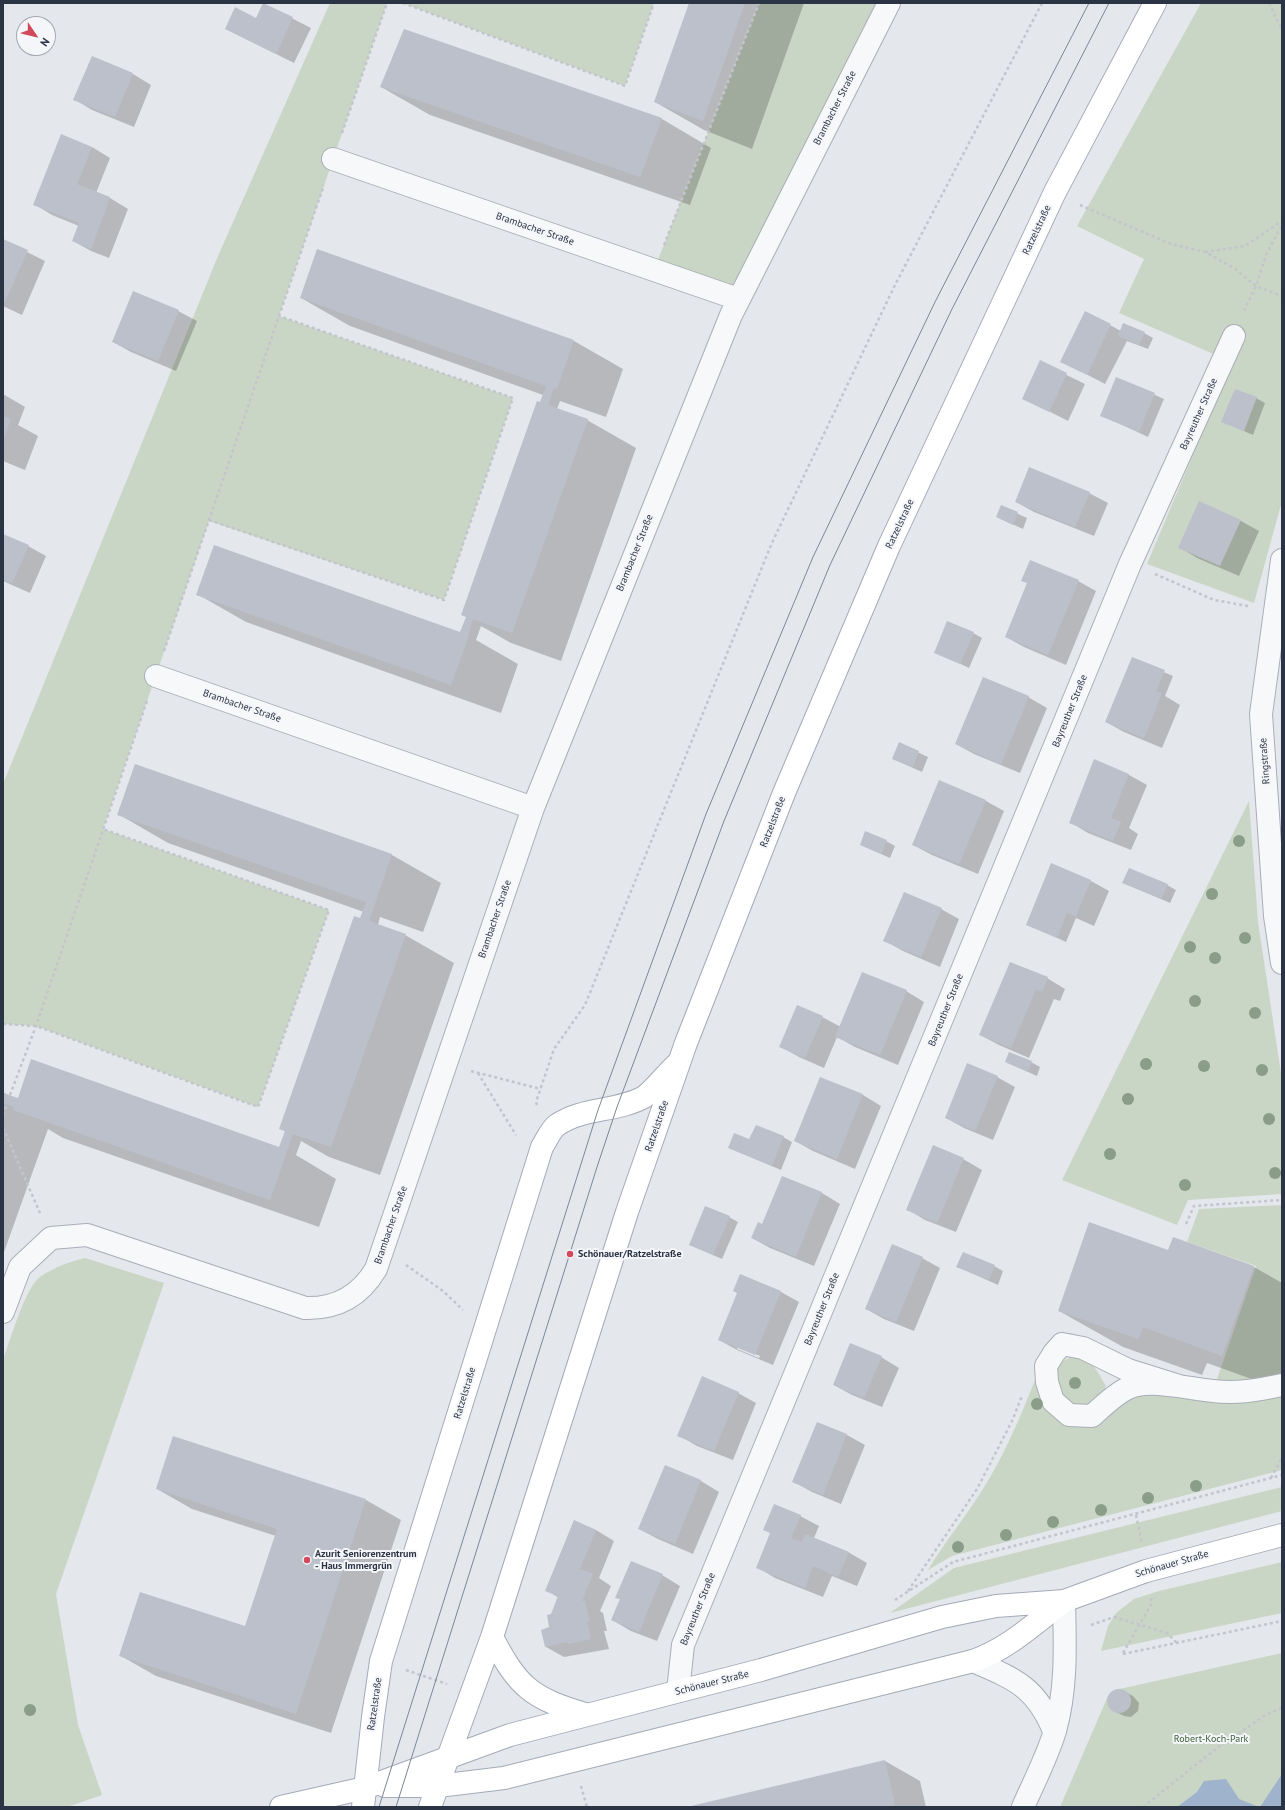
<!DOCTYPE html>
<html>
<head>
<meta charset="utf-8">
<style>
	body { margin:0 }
	#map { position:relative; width:1285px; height:1810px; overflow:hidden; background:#e4e7ec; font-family:"PT Sans",sans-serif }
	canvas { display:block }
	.frame { position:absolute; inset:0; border:4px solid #2b3445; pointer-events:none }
	.north { position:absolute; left:16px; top:16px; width:40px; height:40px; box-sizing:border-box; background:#f4f6f9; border:1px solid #a4a8b1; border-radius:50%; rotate:125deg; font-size:11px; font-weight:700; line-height:16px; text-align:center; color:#2b3445 }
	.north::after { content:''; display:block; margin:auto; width:14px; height:18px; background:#d1495b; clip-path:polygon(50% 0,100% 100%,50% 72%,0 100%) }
</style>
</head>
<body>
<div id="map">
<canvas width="1285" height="1810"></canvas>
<div class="frame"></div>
<div class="north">N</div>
</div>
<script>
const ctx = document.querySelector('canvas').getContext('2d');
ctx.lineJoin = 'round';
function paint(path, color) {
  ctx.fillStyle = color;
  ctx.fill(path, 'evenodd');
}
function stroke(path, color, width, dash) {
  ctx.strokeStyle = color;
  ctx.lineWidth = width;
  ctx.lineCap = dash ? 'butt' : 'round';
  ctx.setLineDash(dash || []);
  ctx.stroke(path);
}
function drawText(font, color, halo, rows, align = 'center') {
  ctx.font = font + ' "PT Sans",sans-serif';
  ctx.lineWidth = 4;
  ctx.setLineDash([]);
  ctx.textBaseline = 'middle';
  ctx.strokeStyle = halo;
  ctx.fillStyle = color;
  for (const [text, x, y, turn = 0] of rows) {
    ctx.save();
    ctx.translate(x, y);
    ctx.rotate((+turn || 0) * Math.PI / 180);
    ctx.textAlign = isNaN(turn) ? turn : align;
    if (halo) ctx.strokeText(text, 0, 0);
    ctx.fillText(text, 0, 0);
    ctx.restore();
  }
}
paint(new Path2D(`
	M330,3H387L279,316L513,398L444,600L209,521L103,829L329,910L258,1107L36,1026L3,1024V784L218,256Z
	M403,3H654L625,86Z
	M759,3H889L738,299L654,270Z
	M1201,3H1282V501L1254,603L1147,564L1232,362L1119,313L1144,259L1077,226Z
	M1249,801L1258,922L1282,1080V1194L1188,1200L1177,1225L1062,1180Z
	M1282,1205V1377L1256,1381L1216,1382L1256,1266L1187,1242L1199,1209Z
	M85,1258L164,1283L56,1594L78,1725L102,1795L67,1807H3V1360C10,1341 25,1288 40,1277C54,1267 69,1262 85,1258Z
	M1072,1357C1093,1359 1096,1369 1106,1386C1099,1401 1093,1406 1077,1409L1055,1393C1056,1374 1052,1363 1072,1357Z
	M1035,1380L1050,1413L1073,1427L1092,1422L1137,1393L1282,1395V1470L952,1556L928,1570C944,1543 964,1519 981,1492C1003,1458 1020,1418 1035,1380Z
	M1282,1487V1511L890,1613L954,1568Z
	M1282,1562V1613L1101,1651L1108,1626L1116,1613L1134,1599L1159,1591Z
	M1282,1653V1807H1060L1108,1696L1115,1690Z`), '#c9d6c5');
paint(new Path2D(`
	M1282,1774V1807H1260Z
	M1226,1779L1239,1799L1259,1807H1177L1197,1792L1204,1781Z`), '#9fb4cc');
paint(new Path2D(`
	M690,3H804L752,149L704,130L655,102Z
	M264,4L311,28L294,63L226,29L257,19Z
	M404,30L662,119L711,148L690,205L430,115L381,87Z
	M92,57L133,74L151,85L134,127L92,110L74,99Z
	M92,147L110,158L96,193L110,198L128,209L109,258L91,251L73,241L79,226L52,215L34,204Z
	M3,240L45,261L22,315L3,306Z
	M318,250L574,341L623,369L606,417L560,401L557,409L587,420L636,448L561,661L511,643L481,626L476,640L518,664L501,713L246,622L197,594L461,633L545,405L543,395L350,326L301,298Z
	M178,311L197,321L176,371L131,352L113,342Z
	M1085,312L1121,331L1144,333L1153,338L1148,349L1127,341L1105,384L1061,361Z
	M1040,362L1085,384L1068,421L1023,398Z
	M1117,378L1164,399L1148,437L1101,415Z
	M3,394L25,407L18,425L38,436L25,470L3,461Z
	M1256,398L1265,403L1253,435L1223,422Z
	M1089,493L1108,503L1094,536L1034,512L1016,502Z
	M1199,502L1241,521L1259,531L1239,576L1197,558L1179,547Z
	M1001,506L1027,518L1023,529L997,517Z
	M3,535L28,546L46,556L30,593L3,581Z
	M1078,581L1096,591L1066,665L1024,647L1006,637Z
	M973,633L982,638L969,668L935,652Z
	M1133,659L1173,676L1165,696L1180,705L1162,748L1124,732L1106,722Z
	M1028,697L1047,708L1020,773L974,754L956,744Z
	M900,744L928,757L922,772L893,759Z
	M1095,761L1129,775L1147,785L1129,828L1138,834L1131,850L1088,833L1070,822Z
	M136,765L392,855L441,883L423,932L380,917L378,925L405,935L454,963L380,1175L329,1157L301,1141L296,1155L336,1179L319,1227L63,1138L48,1129L3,1255V1092L13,1098L280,1148L286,1132L280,1128L365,921L364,912L168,843L118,814Z
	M939,781L986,801L1004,811L978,874L932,855L913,845Z
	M886,841L895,846L890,858L861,845Z
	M1091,881L1109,891L1094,926L1076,918L1066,942L1027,924Z
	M1124,883L1167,885L1176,890L1170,903Z
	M941,909L959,919L940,967L903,951L885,941Z
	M1047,978L1065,989L1060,1001L1054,999L1029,1058L999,1045L980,1035Z
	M906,991L924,1002L898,1065L855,1047L837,1037L824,1068L799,1057L781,1047L822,1017L841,1027Z
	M1006,1062H1031L1040,1067L1037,1076Z
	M997,1077L1015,1087L993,1140L964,1128L946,1118Z
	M821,1078L863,1095L881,1106L855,1169L813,1151L795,1141Z
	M783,1137L792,1142L781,1170L729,1148L750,1141Z
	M963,1159L982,1170L956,1232L925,1220L907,1209Z
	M782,1177L822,1193L840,1204L814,1266L770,1248L752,1238L763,1225Z
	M729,1217L738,1222L722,1259L690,1245Z
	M1169,1251L1254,1267L1282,1283V1390L1207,1363L1202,1375L1123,1347L1059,1311Z
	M922,1258L940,1268L914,1331L884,1319L866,1309Z
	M994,1266L1003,1271L998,1285L958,1267Z
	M781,1292L799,1302L773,1365L737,1350L719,1340ZM737,1347L760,1356L759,1358L737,1349Z
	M881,1357L899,1368L882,1407L852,1395L834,1385Z
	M738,1393L756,1403L733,1460L697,1446L678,1435Z
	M818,1423L847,1435L865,1445L841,1504L812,1492L794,1482Z
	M173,1437L366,1500L401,1520L331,1733L156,1676L121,1656L246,1628L276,1536L192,1509L157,1489Z
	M665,1467L701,1481L719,1492L693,1554L658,1539L639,1529Z
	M800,1516L819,1526L814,1538L848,1552L867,1563L857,1586L832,1576L823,1597L775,1578L757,1567L771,1533Z
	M574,1521L596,1530L614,1541L599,1578L611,1586L600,1611L603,1613L607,1631H604L609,1649L564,1657L546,1647L551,1628L552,1614L559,1598L546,1590Z
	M662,1575L680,1586L657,1641L631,1631L612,1620L621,1600L616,1597Z
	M1115,1691H1124L1133,1696L1139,1703L1138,1711L1131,1717L1124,1716L1114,1711L1108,1704L1109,1696Z
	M885,1761L920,1781L926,1807H689Z`), '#0003');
paint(new Path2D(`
	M263,3L293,17L276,54L225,29L235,7L256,18Z
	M689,3H745L703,121L654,102Z
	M404,29L662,118L640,177L380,87Z
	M92,56L133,73L115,117L73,100Z
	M61,134L92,147L77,184L110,197L91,249L72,241L79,223L33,205Z
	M3,239L28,250L3,306Z
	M317,249L574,340L557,389L554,388L548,405L588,419L512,633L473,619L468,635H469L451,685L196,595L214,545L460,632L466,617L461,615L537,401L540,402L546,386L300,298Z
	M133,291L179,310L158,361L112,342Z
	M1085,311L1111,324L1087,375L1060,362Z
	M1123,323L1145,332L1139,345L1118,336Z
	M1040,360L1067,373L1049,412L1022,399Z
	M1116,377L1155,393L1139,432L1100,416Z
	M1235,389L1257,397L1244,431L1221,422Z
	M3,416L11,419L3,440Z
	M1029,467L1090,492L1075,527L1015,502Z
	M1199,501L1241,520L1220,566L1178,548Z
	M1001,505L1018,512L1013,525L996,517Z
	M3,534L29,545L12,583L3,580Z
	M1030,560L1079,580L1048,655L1005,637L1027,583L1021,581Z
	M947,621L974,632L960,664L934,653Z
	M1132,657L1165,670L1156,691L1162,693L1144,738L1105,722Z
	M983,677L1029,696L1001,764L955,744Z
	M899,742L919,751L913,767L892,759Z
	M1094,759L1129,774L1111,818L1121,822L1113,841L1069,823Z
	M135,764L392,854L369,921L406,934L331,1147L293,1134L270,1200L13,1110L14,1107L3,1103V1093L18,1098L31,1059L279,1147L285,1131L279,1129L354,916L360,918L366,902L117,815Z
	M939,780L986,800L959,864L912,845Z
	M865,831L887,840L881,854L860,845Z
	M1051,863L1091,880L1076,916L1067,913L1057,938L1026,925Z
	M1129,868L1168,884L1161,899L1122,883Z
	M904,892L942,908L921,957L883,941Z
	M1010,962L1048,977L1042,992L1036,989L1011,1048L979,1035Z
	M862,972L907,990L880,1055L835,1037Z
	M797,1005L823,1016L805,1058L779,1047Z
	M1009,1052L1032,1061L1028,1072L1005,1062Z
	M967,1063L998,1076L975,1131L945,1118Z
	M820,1077L863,1094L837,1159L794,1141Z
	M756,1125L784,1136L772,1166L728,1148L734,1133L749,1139Z
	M933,1145L964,1158L937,1223L906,1210Z
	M782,1176L822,1192L796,1257L751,1238L758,1222L762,1224Z
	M705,1206L730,1216L713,1255L689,1245Z
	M1089,1222L1168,1250L1173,1237L1254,1266L1222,1356L1143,1327L1138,1339L1058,1311Z
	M892,1244L923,1257L896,1322L865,1309Z
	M963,1252L995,1265L989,1280L956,1267Z
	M740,1274L781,1291L755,1355L718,1340L737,1293L733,1291Z
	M850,1343L882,1356L864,1398L833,1385Z
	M702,1376L739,1392L714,1451L677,1436Z
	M817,1422L847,1434L823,1495L792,1482Z
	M173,1436L366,1499L296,1714L119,1656L140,1592L245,1626L277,1529L156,1489Z
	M665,1465L701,1480L675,1544L638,1529Z
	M774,1504L801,1515L791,1538L802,1542L805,1534L849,1552L838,1577L813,1566L805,1588L756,1568L770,1533L763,1530Z
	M574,1520L596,1530L580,1569L593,1574L582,1601H585L590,1621H587L591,1639L568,1644L567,1642L545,1647L541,1630L549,1627L547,1615L551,1614L558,1596L545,1591Z
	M631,1561L663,1574L639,1632L611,1620L620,1599L615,1598Z
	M1107 1701a12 12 0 1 1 24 0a12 12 0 1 1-24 0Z
	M885,1760L895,1805L887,1807H687Z`), '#bbc0ca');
const minor = new Path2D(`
	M333,159L738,299
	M1282,560L1261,714L1275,916L1282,963
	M156,676L533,808
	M3,1312L20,1267L51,1238L87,1235L305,1308C336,1309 360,1296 376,1269L533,808L731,315L889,3
	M1179,1386L1128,1370L1083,1348L1062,1344L1054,1353L1046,1366L1047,1382L1053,1401L1069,1415L1092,1416C1103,1406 1115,1394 1128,1388C1152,1378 1188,1389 1213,1391C1237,1394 1258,1390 1282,1385
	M973,1661C1015,1679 1036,1687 1054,1731
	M678,1691L683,1645L1130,564L1234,336
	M1023,1807C1034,1782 1047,1757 1055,1731C1067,1688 1065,1645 1064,1601`);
const major = new Path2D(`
	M492,1637C518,1687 531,1698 585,1714
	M385,1786H438L504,1778L973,1661C1008,1649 1035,1623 1064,1601
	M281,1807L365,1788L510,1735L761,1670L942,1617L996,1606L1064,1601L1146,1571L1282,1535
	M363,1807L373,1717L381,1661L542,1147C546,1141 551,1129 557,1125C583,1107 617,1112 644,1097C653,1091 668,1072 677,1064
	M430,1807L492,1637L627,1212L686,1043L784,793L889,546L1055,192L1155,3`);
stroke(minor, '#a9aeb7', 24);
stroke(major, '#a3abb8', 24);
stroke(new Path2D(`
	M403,3L625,86L654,3
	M1269,3L1282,30
	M342,133L387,3
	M1080,205L1171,244L1205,252L1234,268L1256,286L1282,296
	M664,245L759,3
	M1205,252L1245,246L1282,221
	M1244,311L1256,286L1266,255L1282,225
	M209,520L444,600L513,398L279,316
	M1155,574L1214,600L1248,606
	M164,651L324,185
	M3,1024L36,1026L258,1107L329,910L103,829
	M471,1071L541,1089
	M478,1073L516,1135
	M10,1095L36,1026L147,701
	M537,1105L536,1102L554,1049L585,1005L771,545L894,287L1042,3
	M3,1115L7,1104
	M3,1128L40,1213
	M1186,1224L1194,1206L1282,1200
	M406,1265L443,1291L463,1310
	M1271,1478L1282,1458
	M1136,1515L1142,1544
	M908,1591L977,1489L1012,1421L1022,1396
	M895,1600L953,1562L1282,1475
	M1091,1625L1114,1617L1167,1633L1177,1643
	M1123,1653L1152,1603L1151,1598
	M1123,1654L1282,1621
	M406,1670L447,1684
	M581,1786L587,1807
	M1143,1807L1217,1748L1267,1714L1282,1708`), '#c2c5cb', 2.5, [3, 3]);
stroke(minor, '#f7f8fa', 22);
stroke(major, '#fff', 22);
stroke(new Path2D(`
	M379,1807L598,1110L706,814L813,557L935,302L1089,3
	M396,1807L597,1167L617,1107L724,821L830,565L952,309L1109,3`), '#7d8696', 1);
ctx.fillStyle = '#899d89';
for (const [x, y] of [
	[1239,841],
	[1212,894],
	[1245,938],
	[1190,947],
	[1215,958],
	[1195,1001],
	[1255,1013],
	[1146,1064],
	[1204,1066],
	[1262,1070],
	[1128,1099],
	[1269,1119],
	[1110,1154],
	[1275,1173],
	[1185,1185],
	[1075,1383],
	[1037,1404],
	[1196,1486],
	[1148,1498],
	[1101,1510],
	[1053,1522],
	[1006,1535],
	[958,1547],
	[30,1710]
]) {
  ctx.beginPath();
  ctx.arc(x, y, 6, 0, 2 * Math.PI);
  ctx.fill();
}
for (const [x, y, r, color] of [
	[570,1254,4,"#d1495b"],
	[307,1560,4,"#d1495b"]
]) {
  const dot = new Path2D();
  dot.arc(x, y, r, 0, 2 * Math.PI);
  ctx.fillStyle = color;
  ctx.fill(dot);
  stroke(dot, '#f4f6f9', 1.5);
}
drawText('10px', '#2b3445', '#f4f6f9', [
	["Brambacher Straße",835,108,-63],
	["Brambacher Straße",535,229,19],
	["Ratzelstraße",1037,230,-65],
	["Bayreuther Straße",1199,414,-66],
	["Ratzelstraße",900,524,-65],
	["Brambacher Straße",635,553,-68],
	["Brambacher Straße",242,706,19],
	["Bayreuther Straße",1070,711,-68],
	["Ringstraße",1265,761,-94],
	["Ratzelstraße",773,822,-69],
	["Brambacher Straße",495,919,-71],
	["Bayreuther Straße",946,1010,-68],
	["Ratzelstraße",657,1126,-71],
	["Brambacher Straße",391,1225,-71],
	["Bayreuther Straße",822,1309,-68],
	["Ratzelstraße",465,1393,-73],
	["Schönauer Straße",1172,1564,-16],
	["Bayreuther Straße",698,1609,-68],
	["Schönauer Straße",712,1683,-14],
	["Ratzelstraße",375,1704,-82]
]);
drawText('bold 10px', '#2b3445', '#f4f6f9', [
	["Schönauer/Ratzelstraße",578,1254],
	["Azurit Seniorenzentrum",315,1554],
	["- Haus Immergrün",315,1566]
], 'left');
drawText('10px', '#3f6138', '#f4f6f9', [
	["Robert-Koch-Park",1211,1739]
]);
</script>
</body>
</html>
